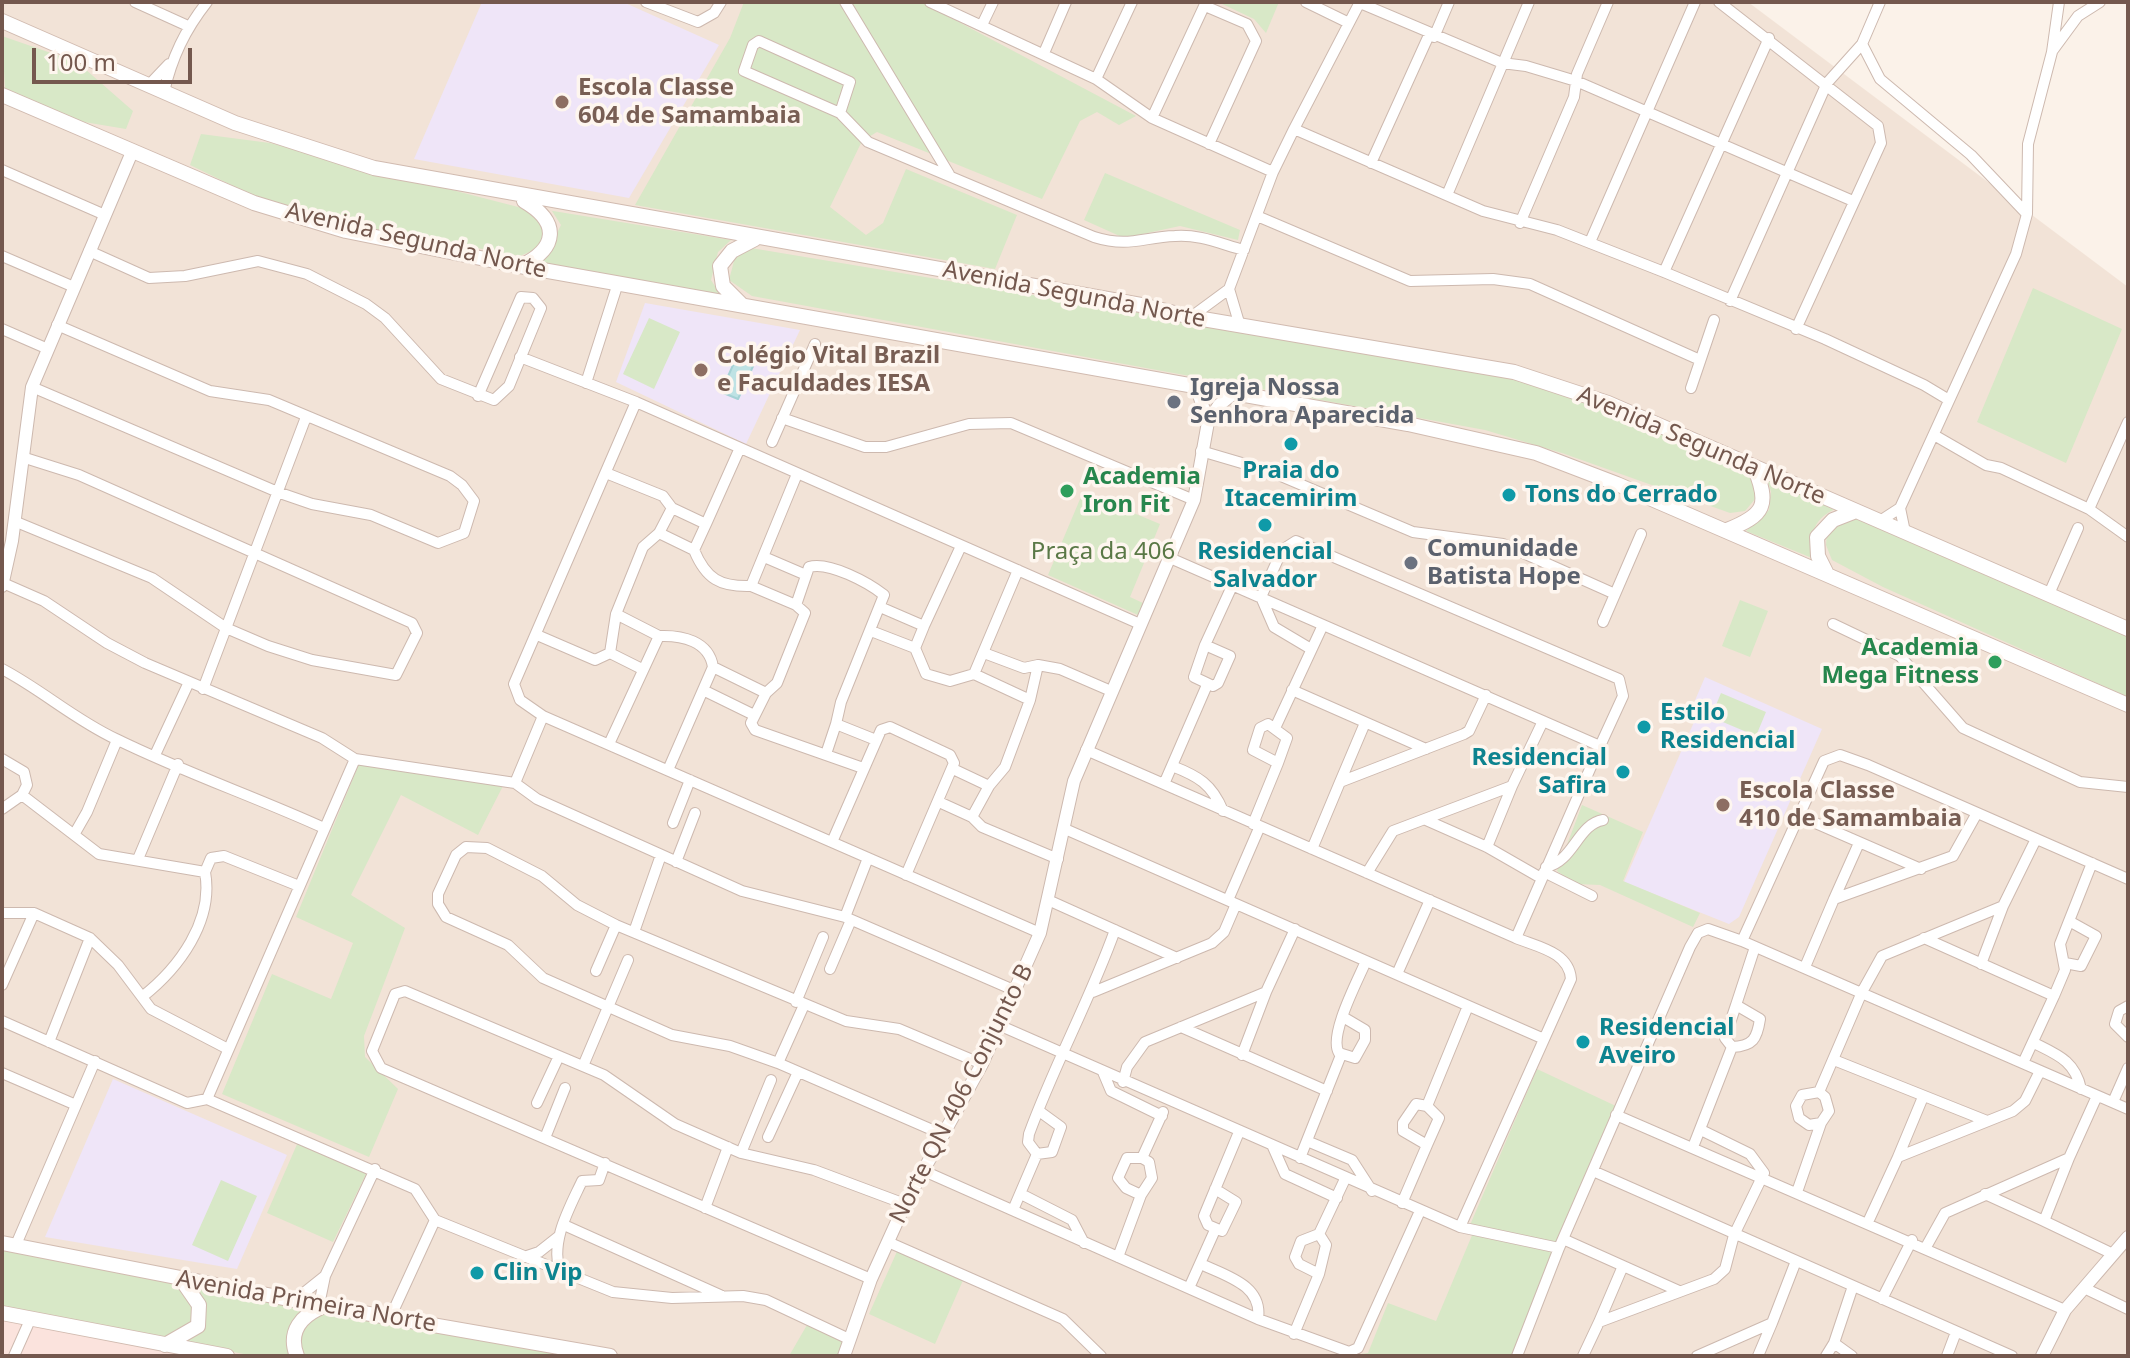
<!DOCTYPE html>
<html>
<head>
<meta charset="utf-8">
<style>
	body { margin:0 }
	#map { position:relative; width:2130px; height:1358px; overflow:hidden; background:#fbf2e9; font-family:"Noto Sans",sans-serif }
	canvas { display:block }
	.frame { position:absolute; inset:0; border:4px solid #74584e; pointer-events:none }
	.scale { position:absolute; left:32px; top:48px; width:160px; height:36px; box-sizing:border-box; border:4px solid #74584e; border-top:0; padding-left:10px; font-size:24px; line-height:28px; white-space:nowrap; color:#74584e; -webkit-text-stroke:6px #fef6ef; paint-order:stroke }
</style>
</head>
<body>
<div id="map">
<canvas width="2130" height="1358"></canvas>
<div class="frame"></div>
<div class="scale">100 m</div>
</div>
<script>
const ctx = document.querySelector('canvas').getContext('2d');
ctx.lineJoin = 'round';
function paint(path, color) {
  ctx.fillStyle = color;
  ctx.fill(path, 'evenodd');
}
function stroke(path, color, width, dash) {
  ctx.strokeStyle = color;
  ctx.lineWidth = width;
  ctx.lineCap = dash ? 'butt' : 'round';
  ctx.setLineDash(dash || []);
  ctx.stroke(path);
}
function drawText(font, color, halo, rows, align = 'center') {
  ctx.font = font + ' "Noto Sans",sans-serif';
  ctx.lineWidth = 7;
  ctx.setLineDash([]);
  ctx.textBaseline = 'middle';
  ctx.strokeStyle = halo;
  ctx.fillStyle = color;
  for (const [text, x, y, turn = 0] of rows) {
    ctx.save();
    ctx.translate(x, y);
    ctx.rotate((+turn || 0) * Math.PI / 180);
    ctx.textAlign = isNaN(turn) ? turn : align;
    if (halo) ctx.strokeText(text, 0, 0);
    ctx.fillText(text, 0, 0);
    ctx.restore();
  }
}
paint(new Path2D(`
	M2,2H1748L2128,287V1356H2Z`), '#f2e3d7');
paint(new Path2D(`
	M2,1308L220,1356H2Z`), '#fbe3dd');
paint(new Path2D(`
	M482,2H623L719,45L629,198L414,159Z
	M645,303L800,330L746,444L616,382Z
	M1705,677L1822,729L1739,917L1729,924L1624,882L1694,722L1690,712Z
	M113,1079L287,1155L237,1269L45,1237Z`), '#efe5f8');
paint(new Path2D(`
	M744,2H921L1136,116L1119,125L1097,112L1080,121L1042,199L877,132L862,141L830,207L866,235L883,223L906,169L1017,215L995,269L635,205L730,38Z
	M1218,2H1279L1266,33L1254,19Z
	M2,36L77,62L133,111L126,129L78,121L5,89Z
	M201,134L270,143L522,208C541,219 545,225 541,247L520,256L325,220L256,197L190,165Z
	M1105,173L1240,230L1238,240L1180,226L1124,238L1084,220Z
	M547,210L731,240L718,252L711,280L720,294L533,264L548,251L561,225L552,211Z
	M751,248L1513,375L1608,406L1747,473L1755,483L1756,498L1745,511L1730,513L1562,453L1485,430L752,296L729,280L735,257Z
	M2033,288L2122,329L2066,463L1977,422Z
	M649,318L680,332L654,389L623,374Z
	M1767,479L1838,508C1814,517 1809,534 1812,558L1746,531L1769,510L1771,492Z
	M1083,492L1160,524L1130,597L1143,603L1138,615L1048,575Z
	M1856,515L2128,633V697L1883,587L1832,560L1826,545L1827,531Z
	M1740,600L1768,611L1750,657L1722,646Z
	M1721,693L1766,712L1756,736L1711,717Z
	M359,764L506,780L478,835L401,795L351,895L405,928L364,1036L365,1057L398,1089L369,1157L222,1094L272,974L331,999L353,943L296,917Z
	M1582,805L1643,832L1623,881L1700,913L1693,927L1600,885L1576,884L1557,871Z
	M1537,1069L1618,1107L1559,1246L1470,1225Z
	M298,1142L367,1172L333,1242L267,1213Z
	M221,1180L257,1196L228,1261L192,1245Z
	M1473,1233L1557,1251L1514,1356H1348L1368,1353L1388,1303L1436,1321Z
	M2,1244L619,1356H254L2,1307Z
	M899,1247L964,1278L935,1344L869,1314Z
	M807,1325L843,1341L839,1356H789Z`), '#d8e8c7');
const water = new Path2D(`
	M738,354L755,362L738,399L721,392Z`);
paint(water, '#bee2e4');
stroke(water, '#a5d2d5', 2);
const minor = new Path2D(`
	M135,2L188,26
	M646,2L698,22L714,13L721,2
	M845,2L949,174
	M930,2L1096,79L1152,118L1273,172
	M1306,2L1349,23
	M1719,2L1878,126L1881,143L1796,329
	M1360,3L1502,63L1526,66L1576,81L1853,201
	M1205,6L1247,24L1256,41L1209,144
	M982,25L993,2
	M1434,37L1449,2
	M1862,44L1880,79L1971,155L2027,214
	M2053,50L2078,16L2100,2
	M1044,53L1066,2
	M1096,79L1132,2
	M149,85L169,64
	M164,92C172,57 185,30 207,2
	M840,113L744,71L753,45L759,41L850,82L840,113L868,142L1094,237C1129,248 1143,237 1175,236C1199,234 1221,244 1244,250
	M1152,118L1206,2
	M1294,129L1360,2
	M1371,163L1429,35
	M2,170L105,215
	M1447,195L1529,2
	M1257,216L1410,281L1493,279L1530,284L1700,360
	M1520,223L1574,97L1577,74L1608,2
	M1590,242L1695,2
	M89,251L149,278L185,276L258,261L307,274L366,304L385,318L441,379L494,400L509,386L541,308L533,298L521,297L478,396
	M2,256L74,287
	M1664,272L1769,38
	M1229,289L1240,326
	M1730,301L1827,83L1862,44L1880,2
	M1191,317L1229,289L1273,172L1294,129L1483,211L1557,230L1664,272L1825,339L1924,385L1949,400
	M2,329L48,349
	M520,357L636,402
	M586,383L618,283
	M32,387L280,493L312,504L371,515L438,543L464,533L474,501L462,485L450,476L269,400L210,391L57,325
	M1691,388L1714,320
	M782,418L865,447H886L969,424L1011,423L1194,500
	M1934,435L1986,465L2001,468L2089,509L2128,537
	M772,442L815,344
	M1201,451L1269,471L1413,532L1503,544L1615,594
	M606,473L663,496L672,508L706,524L739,450
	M1900,508L1905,532
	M2089,509L2128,422
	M14,521L152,578L226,628L268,646L312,660L396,675L417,633L412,623L79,475L22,457
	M1880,521L1900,508L2016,254L2027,214L2028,144L2052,52L2059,2
	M706,524L694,550C706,579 720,587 751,586L797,474
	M659,533L694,550
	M764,557L806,575
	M3,583L44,601L107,643L145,663L322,738L355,759L515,783
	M2049,594L2078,528
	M796,605L809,567C829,561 869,583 884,595L841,702L836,724L876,740
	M880,607L924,626L961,546
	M616,614L659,636
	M1603,622L1641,534
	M1833,624L1900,656L1963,728L2080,782L2128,787
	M871,631L915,648L924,626
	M537,635L595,660L610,653L642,669
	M1205,645L1230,656L1218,683L1213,686L1194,677Z
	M1205,645L1233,584
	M915,648L926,674L950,681L974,674L1018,570
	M1311,649L1274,627L1261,597L1282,550L1296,541L1619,679L1623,696L1600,746
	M610,653L616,614L643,547L659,533L672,508
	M984,653L1024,668L1038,665L1060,669L1111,691
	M1038,665L1030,700L1005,767L989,786L972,817L982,827L1058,859
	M713,667L766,693L777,683L805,613L796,605L751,586
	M2,669C42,690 75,720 116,739C183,772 256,797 324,828
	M974,674L1030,700
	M203,689L306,417
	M1292,690L1426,749
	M705,691L754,715
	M766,693L751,723L755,730L863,768
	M543,716L515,783L537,799L742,891L845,917L1016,991
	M1268,724L1287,738L1278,763L1253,750L1260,728Z
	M1276,726L1323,625
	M609,744L659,636C682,635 709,641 713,667L668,770
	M1086,750L1516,938
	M826,754L836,724
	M155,755L189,682
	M2,759L24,772L27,785L22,795L99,854L205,872L211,858L224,856L299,886
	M1172,766C1198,776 1212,784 1223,811
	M953,769L989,786
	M1340,782L1365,723
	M1164,784L1207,685
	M939,802L972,817
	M2,809L22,795
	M1797,815L1921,869
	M1426,820L1487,847L1541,878
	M673,823L690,780
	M1253,824L1278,763
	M1065,829L1544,1039
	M75,833L87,812L117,740
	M832,842L881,730L890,727L950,755L954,763L906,875
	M1487,847L1512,786
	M1312,849L1340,782L1464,734L1469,731L1486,695
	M138,859L178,764
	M676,862L695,813
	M1546,867C1573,862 1578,824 1603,820
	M1544,872L1592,896
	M1367,873L1393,831L1512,786L1543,721
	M1834,899L1859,843
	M1048,900L1177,958
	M1228,900L1260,826
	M2,913H34L90,938L118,965L151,1009L228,1049
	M845,917L868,858
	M2069,921L2092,863
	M634,932L661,855
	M1040,933L543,716L520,700L514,684L636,402L1140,624
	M1924,938L2054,996L2023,1063
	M1742,941L2128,1109
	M1981,964L2003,906
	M1805,967L1834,899L1953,856L1977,813
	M830,969L851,920
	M596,971L616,925
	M1397,974L1430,900
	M2,985L34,913
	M1093,992L1212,943L1224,932L1236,904
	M2054,996L2065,970L2060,944L2069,921L2096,936L2081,966L2065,963
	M142,997C179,968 214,921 205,872
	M796,1002L823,937
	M1736,1005L1760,1019C1757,1039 1753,1046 1732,1047L1725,1038Z
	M1736,1005L1755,947
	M2128,1006L2119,1011L2115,1024L2128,1037
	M1343,1017L1365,1030V1040L1355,1058L1339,1053C1328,1036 1358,980 1366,961
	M2,1021L187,1103L207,1099L415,1189L435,1220
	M1001,1026L1460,1227L1571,979C1569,952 1538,947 1516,938L1600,746L1170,558
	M1181,1027L1327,1091
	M49,1042L90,938
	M2034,1043C2058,1055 2075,1061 2081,1089
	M1242,1055L1266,992
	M1834,1060L1987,1121
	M778,1063L804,1005
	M583,1066L628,960
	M1103,1072L1111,1091L1162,1116
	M2,1073L76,1105
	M1123,1082L1127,1067L1145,1042L1266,992L1295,929
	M1819,1092L1862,992L1882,956L2003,906L2036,839
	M207,1099L355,759
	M2113,1102L2128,1068
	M537,1103L559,1056
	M1416,1104L1427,1106L1439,1118L1427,1145L1403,1131V1123Z
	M1427,1106L1468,1006
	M1039,1111L1061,1127L1052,1152L1037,1154L1028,1142L1029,1134C1054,1065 1090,1000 1115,930
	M1616,1115L2065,1310
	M944,1135L778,1063L730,1046L672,1035L543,978L508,945L446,917L438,904V894L456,855L466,847L487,848L542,876L577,905L616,925L846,1021L899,1029L982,1064
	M768,1137L798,1072
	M545,1138L565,1088
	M1307,1141L1352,1160L1372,1191
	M1273,1147L1285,1174L1337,1198
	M1693,1147L1732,1047
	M741,1153L771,1080
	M1898,1157L1923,1097
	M1142,1158L1163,1112
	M1300,1158L1341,1055
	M2069,1158L2044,1221L2113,1254
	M924,1171L1258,1319L1349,1352L1358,1348L1420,1211
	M1593,1171L2012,1356
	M1215,1189L1236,1202L1222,1231L1208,1225L1204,1216L1206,1211L1239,1132
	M1797,1192L1821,1123L1829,1111L1825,1097L1819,1092L1802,1095L1796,1106L1799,1118L1809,1125L1821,1123
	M1021,1194L1072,1220L1084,1243
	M1985,1194L2044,1221
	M1402,1203L1427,1145
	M705,1208L728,1147
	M1013,1210L1037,1154
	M1868,1222L1898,1157L2013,1111L2025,1101L2040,1071
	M564,1225L720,1295
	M1460,1227L1559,1248
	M1319,1234L1326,1245L1319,1274L1299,1264L1295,1257L1301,1241Z
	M1319,1234L1345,1179
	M1563,1239L1679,1291
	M888,1242L1063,1319L1101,1356
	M15,1247L95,1061
	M1926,1247L1945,1213L2069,1158L2097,1096
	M524,1257L539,1252L558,1237
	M1118,1257L1141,1195L1152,1178L1149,1162L1142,1158H1127L1118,1178L1126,1188L1141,1195
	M1201,1264C1226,1276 1263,1285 1258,1319
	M560,1273C550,1241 569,1209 582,1181L599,1180L605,1163
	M871,1279L381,1068L372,1051L395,994L405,991L604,1075L675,1124L741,1153L814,1170L905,1204
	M1189,1288L1215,1230
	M2084,1288L2128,1309
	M1882,1299L1912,1240
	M295,1300L325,1276
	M319,1305L325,1276L375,1169
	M390,1318L435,1220L613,1292L672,1298L743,1296L766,1300L849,1339
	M1599,1322L1623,1266
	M1294,1334L1319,1274
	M1834,1343L1853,1286
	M14,1356L30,1320
	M1517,1356L1559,1248L1690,947L1698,933L1708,929L1742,941L1824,761L1840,755L1868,765L2128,879
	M1583,1356L1599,1322L1714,1279L1725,1269L1734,1235L1764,1173L1750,1154L1701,1130
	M1697,1356L1772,1323L1796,1261
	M1758,1356L1772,1323
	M1826,1356L1834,1343L1852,1356
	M1947,1356L1956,1332`);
const tertiary = new Path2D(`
	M1196,386L1208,422
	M2,586L12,541L32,387L132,152
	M844,1356L871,1279L905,1204L982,1064L1040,933L1074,781L1194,500L1208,422L1219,405L1234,393
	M2042,1356L2065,1310L2128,1237`);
const secondary = new Path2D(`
	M2,21L235,123L374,168L1141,305L1191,317L1514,372L1608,403L2128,629
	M2,95L254,203L346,231L520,266L1408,424L1536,453L1617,484L2128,705
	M521,266C558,248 560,222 524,201
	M741,304L723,286L720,266L732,251L755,239
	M1727,530C1765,515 1770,505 1754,467
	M1826,572L1818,556L1817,537L1833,520L1856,511
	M2,1243L324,1306L610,1356
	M2,1313L227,1356
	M165,1345L198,1326L199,1305L181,1279
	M297,1356C287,1331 302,1315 324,1306`);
stroke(minor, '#cdb9af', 12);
stroke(tertiary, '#cdb9af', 14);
stroke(secondary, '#d1bbb0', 16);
stroke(minor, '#fff', 10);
stroke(tertiary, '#fff', 12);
stroke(secondary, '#fff', 14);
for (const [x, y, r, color] of [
	[562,102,8,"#8d6e63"],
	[701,370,8,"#8d6e63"],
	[1174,402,8,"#6b7280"],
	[1291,444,8,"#0f9aa8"],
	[1067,491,8,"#2e9e5b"],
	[1509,495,8,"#0f9aa8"],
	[1265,525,8,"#0f9aa8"],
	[1411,563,8,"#6b7280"],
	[1995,662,8,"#2e9e5b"],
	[1644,727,8,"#0f9aa8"],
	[1623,772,8,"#0f9aa8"],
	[1723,805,8,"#8d6e63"],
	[1583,1042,8,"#0f9aa8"],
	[477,1273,8,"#0f9aa8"]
]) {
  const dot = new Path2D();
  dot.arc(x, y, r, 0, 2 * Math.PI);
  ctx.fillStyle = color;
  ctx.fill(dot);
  stroke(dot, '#fef6ef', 3);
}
drawText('bold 24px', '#785e54', '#fef6ef', [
	["Escola Classe",578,88],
	["604 de Samambaia",578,116],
	["Colégio Vital Brazil",717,356],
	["e Faculdades IESA",717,384],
	["Escola Classe",1739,791],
	["410 de Samambaia",1739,819]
], 'left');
drawText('24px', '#74584e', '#fef6ef', [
	["Avenida Segunda Norte",416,241,13],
	["Avenida Segunda Norte",1074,295,11],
	["Avenida Segunda Norte",1701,446,23],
	["Norte QN 406 Conjunto B",962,1094,-63],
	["Avenida Primeira Norte",306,1302,10]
]);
drawText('bold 24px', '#5b616d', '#fef6ef', [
	["Igreja Nossa",1190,388],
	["Senhora Aparecida",1190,416],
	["Comunidade",1427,549],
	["Batista Hope",1427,577]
], 'left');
drawText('bold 24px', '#0d838f', '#fef6ef', [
	["Praia do",1291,471,"center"],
	["Itacemirim",1291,499,"center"],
	["Tons do Cerrado",1525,495],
	["Residencial",1265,552,"center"],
	["Salvador",1265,580,"center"],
	["Estilo",1660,713],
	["Residencial",1660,741],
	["Residencial",1607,758,"right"],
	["Safira",1607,786,"right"],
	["Residencial",1599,1028],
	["Aveiro",1599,1056],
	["Clin Vip",493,1273]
], 'left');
drawText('bold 24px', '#27864d', '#fef6ef', [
	["Academia",1083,477],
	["Iron Fit",1083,505],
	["Academia",1979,648,"right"],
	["Mega Fitness",1979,676,"right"]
], 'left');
drawText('24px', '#5a7846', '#fef6ef', [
	["Praça da 406",1103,552]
]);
</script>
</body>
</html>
